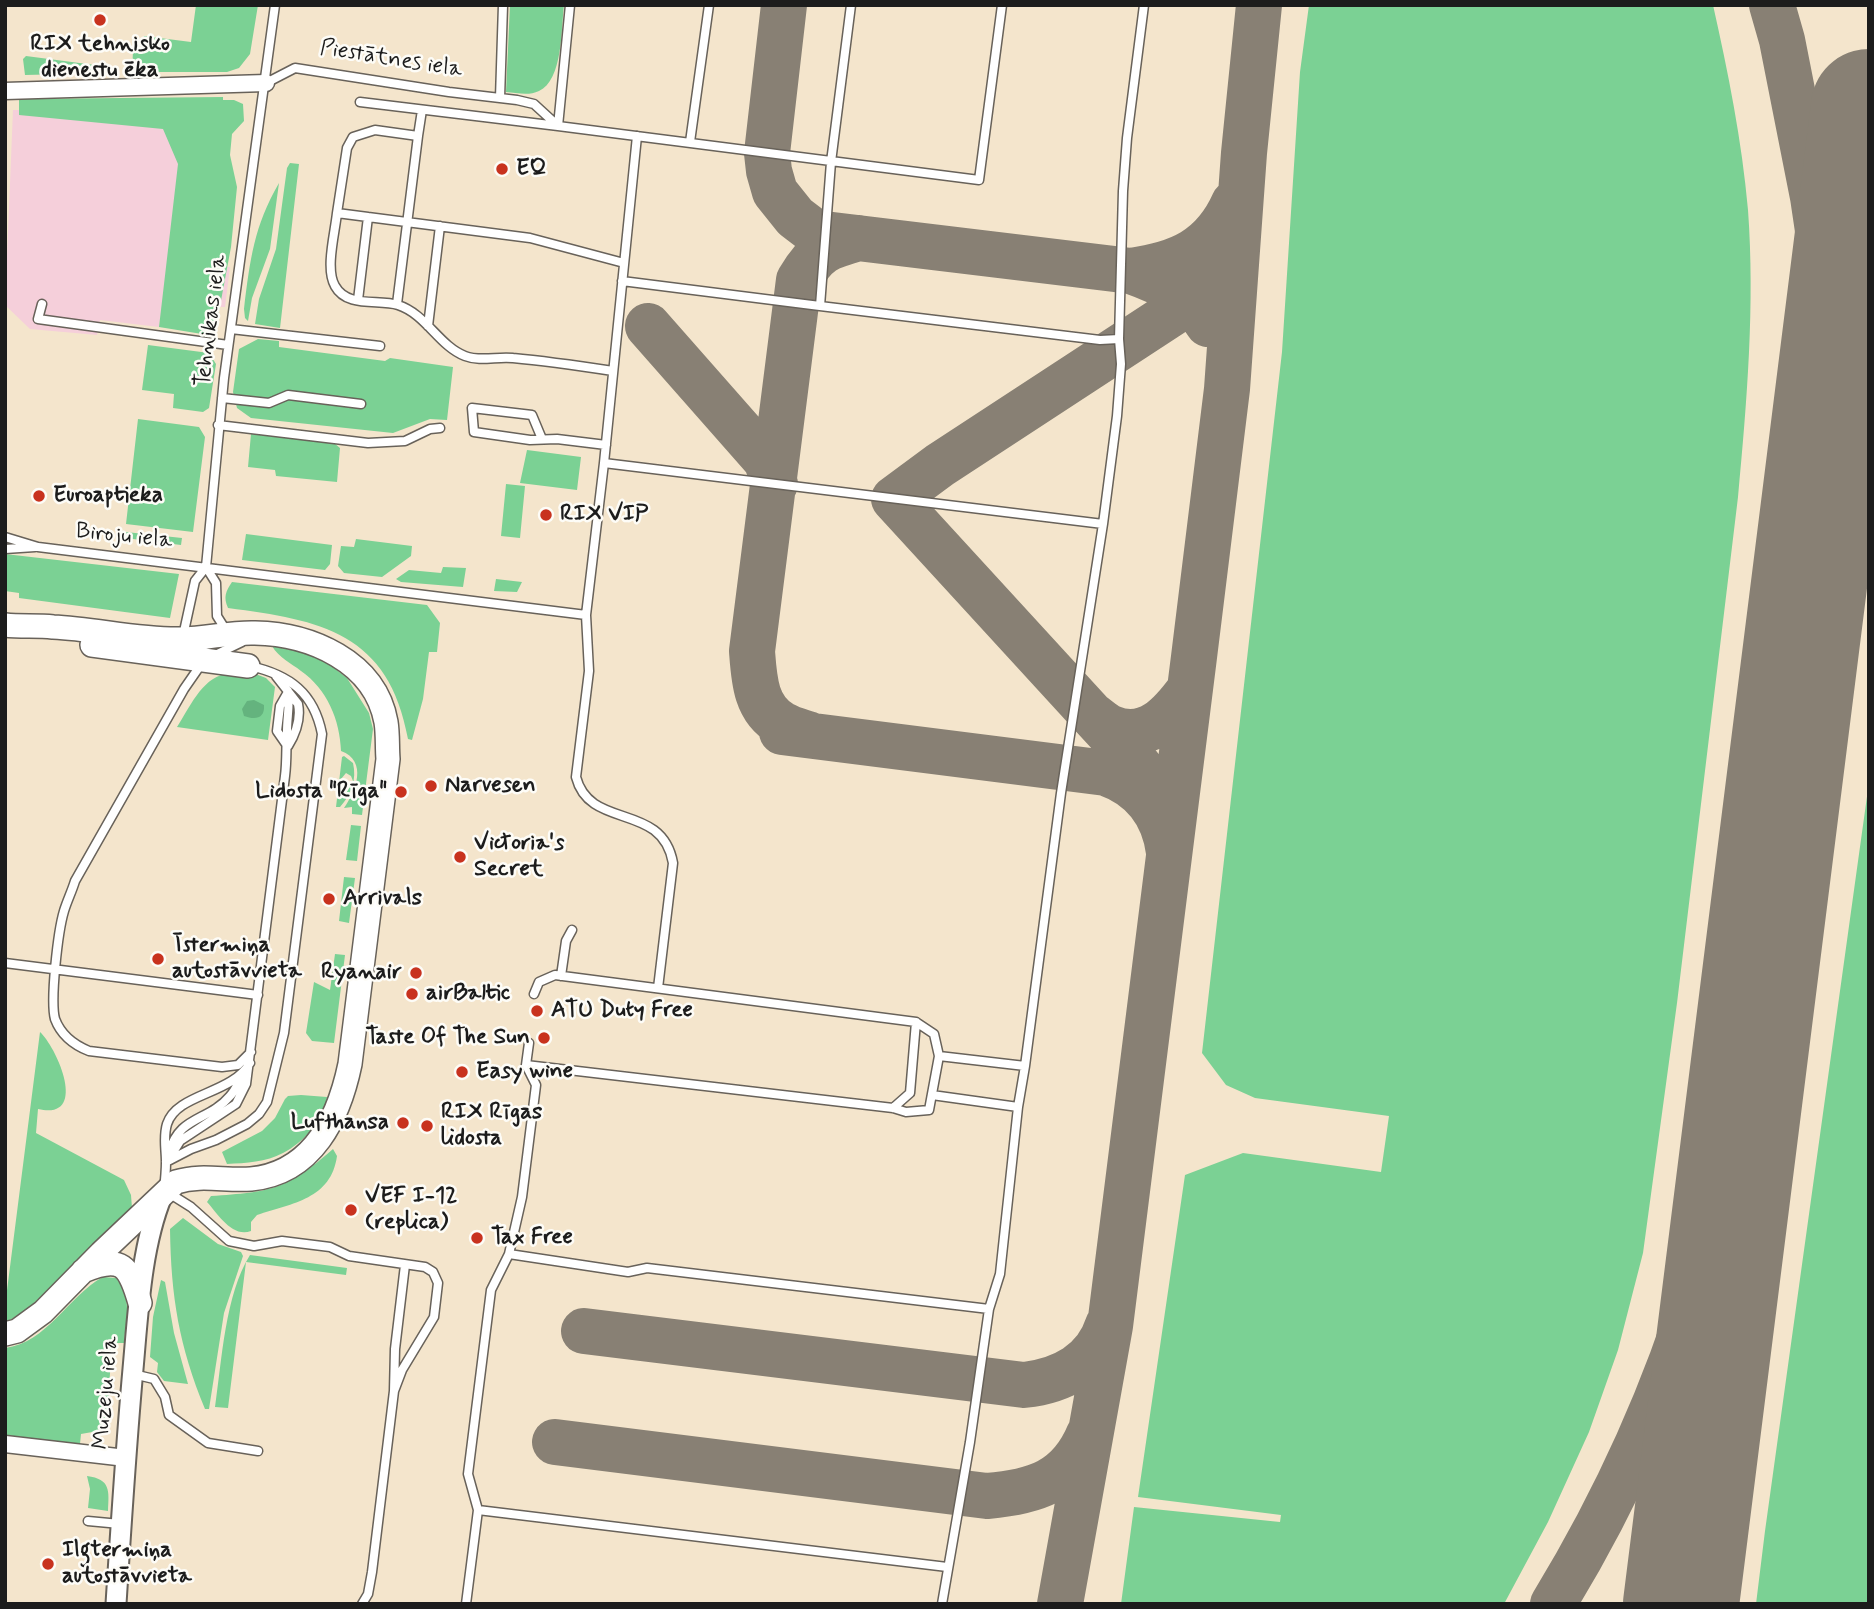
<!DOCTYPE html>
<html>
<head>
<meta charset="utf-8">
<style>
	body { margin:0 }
	#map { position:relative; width:1874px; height:1609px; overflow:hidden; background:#f4e5cc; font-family:Mynerve,sans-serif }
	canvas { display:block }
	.frame { position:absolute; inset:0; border:7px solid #1c1c1c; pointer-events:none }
</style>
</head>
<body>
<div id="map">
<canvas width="1874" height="1609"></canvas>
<div class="frame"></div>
</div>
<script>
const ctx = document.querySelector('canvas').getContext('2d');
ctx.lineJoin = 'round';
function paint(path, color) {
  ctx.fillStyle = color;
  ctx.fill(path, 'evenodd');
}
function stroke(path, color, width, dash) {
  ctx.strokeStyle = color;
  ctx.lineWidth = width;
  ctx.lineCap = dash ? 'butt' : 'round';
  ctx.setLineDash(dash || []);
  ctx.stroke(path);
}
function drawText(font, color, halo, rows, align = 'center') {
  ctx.font = font + ' Mynerve,sans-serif';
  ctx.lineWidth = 5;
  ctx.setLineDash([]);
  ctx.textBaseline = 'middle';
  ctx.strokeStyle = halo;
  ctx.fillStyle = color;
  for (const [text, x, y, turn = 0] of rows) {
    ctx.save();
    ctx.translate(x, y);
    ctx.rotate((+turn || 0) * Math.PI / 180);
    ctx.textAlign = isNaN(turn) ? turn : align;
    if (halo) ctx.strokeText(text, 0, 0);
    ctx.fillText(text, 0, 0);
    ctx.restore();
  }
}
paint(new Path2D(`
	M13,110L187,113L197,265L230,267L225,307H218L217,322L162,308L159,327L100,320L97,335L30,329L5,305Z`), '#f5cfda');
paint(new Path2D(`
	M196,5H258L250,54L239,68L227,72H132L133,51L141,52L144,36L191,42Z
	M510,5H564C561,29 563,80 539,91C529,96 517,93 506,92Z
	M1309,5H1713C1728,72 1742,141 1748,210C1755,305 1747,401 1738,497L1677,1003L1643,1253L1618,1350L1589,1432L1548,1522L1504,1604H1121L1134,1507L1280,1522L1281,1515L1138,1497L1185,1175L1243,1153L1381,1172L1389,1116L1255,1098L1226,1085L1202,1053L1282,352L1300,72Z
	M26,56L110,67V73L25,75L23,59Z
	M223,97V100H234L243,104L244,121L232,134L230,155L237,187L231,247L217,322L210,332L202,334L159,327L178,164L163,129L19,115V99Z
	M290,163L299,164L280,328L255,324L259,299L276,249L287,168Z
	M279,183L270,249L252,298L248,321L245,318L244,309C250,260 254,226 279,183Z
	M258,339L279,341V347L385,361L390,358L453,367L447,420L430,419L393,433L251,418L237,408L233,392L239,349Z
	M148,345L209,353L216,364L209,408L203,412L173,408L174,394L142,390Z
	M138,419L199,427L205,437L193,532L126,524Z
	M251,434L334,443L340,448L337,482L276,476L275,470L248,467Z
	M527,450L581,457L577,490L520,483Z
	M506,484L525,486L520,538L501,536Z
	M126,532L182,538L181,545L125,538Z
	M246,534L332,545L330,564L325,570L242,560Z
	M356,539L412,546L411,556L382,577L344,573L338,566L341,546L354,547Z
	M5,554L179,574L170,618L19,598V593L5,591Z
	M443,567L466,568L463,587L401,582L396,579L409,570L441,573Z
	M496,579L522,582L517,592L494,591Z
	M232,582L427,605L440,623L437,652H429L423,699L412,740L408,739C389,633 321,620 228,608C223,597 226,591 232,582Z
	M272,646L311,654L329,664L347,678L369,713L373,729L362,815L352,814V807L344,808C356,791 368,761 341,751C340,720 327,689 301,671C291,663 279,658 272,646Z
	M253,673L266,678L275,687L268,740L177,727C189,709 201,679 225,674C233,672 244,673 253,673Z
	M344,756L353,763C357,780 351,795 340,807H336L342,757ZM346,773L351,776L353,781L345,795L341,786V779Z
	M1869,782V1604H1756L1765,1531Z
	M351,825L361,826L357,861L346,860Z
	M344,877L355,878L349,923L339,921Z
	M335,954L345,955L334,1043L312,1041L306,1033L314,982L330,990Z
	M40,1032C58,1049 89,1121 38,1109L36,1133L124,1180L131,1195L132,1208L28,1309L5,1323V1306Z
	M301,1095L327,1097C324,1120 303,1143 283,1153C266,1162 246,1163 227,1164L222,1152L262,1131L275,1118L285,1099L288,1096Z
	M333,1149L337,1156C331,1199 293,1203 257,1215L251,1222V1231C232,1238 218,1214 207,1202L211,1196C271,1192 286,1190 333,1149Z
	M183,1218L218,1244L241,1252L243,1256L224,1313L209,1409H205C179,1346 171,1297 170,1229Z
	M250,1255L347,1268L346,1275L246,1262L228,1408L215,1407C222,1360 225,1295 250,1255Z
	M103,1277L116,1278C133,1297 126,1320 124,1343H112L107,1419L98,1431L81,1434L80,1444L5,1435V1348C47,1343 68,1296 103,1277Z
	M161,1280L165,1282L174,1333L188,1384L164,1381L157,1372L158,1363L150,1357L153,1317Z
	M87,1476C111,1479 109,1491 108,1511L88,1508L90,1489Z`), '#7bd194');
paint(new Path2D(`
	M254,700L264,705C265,719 255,720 244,716L242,709L247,701Z`), '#64b37e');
stroke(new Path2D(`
	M784,5L767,153L769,171L775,192L795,217L816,233L1131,271C1162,282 1190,295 1208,324
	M1772,5L1782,40L1813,197L1837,359
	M1131,271C1179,264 1213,250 1234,203
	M648,326L766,460L775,484
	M1092,715L894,499L940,465L1200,295L1223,268L1235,242
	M782,732L1106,773C1143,786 1164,813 1169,852
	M813,736C803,732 791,730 782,724C755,709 754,678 752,651L799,280C817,250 826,247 859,238
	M1139,766L1092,715C1098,719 1104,725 1111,728C1147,743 1171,715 1190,689
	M584,1331L1024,1385C1062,1381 1096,1363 1108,1325
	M555,1442L987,1496C1034,1492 1069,1482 1089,1434
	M1060,1604L1110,1326L1194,657L1227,389L1244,153L1259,5
	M1553,1604C1616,1501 1666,1390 1701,1274C1718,1217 1730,1158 1744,1099`), '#888074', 46);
stroke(new Path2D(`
	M1681,1604L1869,107`), '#888074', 116);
const service = new Path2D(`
	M266,83L295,68L449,92L517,100L534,104L558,126L979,180L1002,5
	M500,98L503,5
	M360,102L558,126L570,5
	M418,136L422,110
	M637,136L604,463L586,615L589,671L576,777C590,831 662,801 673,863L658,988
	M690,142L709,5
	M337,213L347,148L353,137L375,130L418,136L397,304
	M622,281L820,306L831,162L851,5
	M358,300L368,217
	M42,304L38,319L228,345
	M820,306L1100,340L1119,339L1123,191L1127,138L1144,5
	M428,326L440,226
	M231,329L380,346
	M613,371C580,366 546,361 513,358C498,356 480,362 465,356C439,346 426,314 398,305C378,299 347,308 335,286C325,269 335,233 337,213L530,238L624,263
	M222,398L269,403L288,395L361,404
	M218,425L368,443L405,441L430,429L440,428
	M542,439L532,415L472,408L474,432L530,440L557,439L606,445
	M604,463L1103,524
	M5,537L38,547L586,615
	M5,549L35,547
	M206,567L216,583L217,616L227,632
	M183,636L195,581L206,567L224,378L275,5
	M213,656L242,642
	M202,663L184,689L75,881C72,891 67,901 64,911C58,931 50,1000 55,1019C61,1035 74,1045 89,1051L222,1067L238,1065L251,1052
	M276,676L298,704C301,719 296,733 288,746
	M286,744L277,731L280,706L288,692
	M5,963L258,995
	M561,976L566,941L572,930
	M939,1056L1025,1066
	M250,1063C231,1095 177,1093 167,1124C163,1137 166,1149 166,1162C166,1172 165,1181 164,1190L191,1207L229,1241L254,1246L282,1241L330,1247L349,1256L425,1267L433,1272L438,1283L434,1317L402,1370L394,1391
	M526,1065L893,1108L906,1112L929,1110L939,1056L934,1034L916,1022L555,975L539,982L534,994
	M932,1095L1018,1107
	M893,1108L910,1093L916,1022
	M169,1153C179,1115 208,1122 230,1096C235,1091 238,1083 242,1077
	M168,1160L180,1141L236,1104L246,1084L285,776C287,761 286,746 287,731C287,717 290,706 288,691
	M166,1162L191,1149L216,1140L247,1124L259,1114L267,1102L284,1033L322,734C314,693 290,675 250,666
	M509,1254L628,1272L647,1268L989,1309
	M133,1374L154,1379L165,1397L169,1415L208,1443L258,1451
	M478,1510L947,1567
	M88,1521L120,1524
	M362,1604L368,1594L372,1572L394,1391L395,1349L405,1265
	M466,1604L478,1510L468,1474L491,1290L509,1254L522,1197L536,1085L526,1065L529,1043
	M942,1604L970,1442L989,1309L1000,1274L1018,1107L1025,1066L1061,793L1103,524L1117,416L1121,364L1119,339`);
const minor = new Path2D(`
	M5,91L266,83
	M5,1444L126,1458`);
const tertiary = new Path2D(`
	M116,1604C121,1525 126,1447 133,1369C138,1314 141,1247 162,1196`);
const primary = new Path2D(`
	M5,625C21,627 37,625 53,627C96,629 138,640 181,639C206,639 230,632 255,633C310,634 375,661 386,722C388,734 387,747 388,759L350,1064C339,1117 313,1173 251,1179C225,1181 201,1174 176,1182L101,1253L43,1312L17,1331L5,1334
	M92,645L248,666
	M83,1271C122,1255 129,1265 140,1303`);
stroke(service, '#68625a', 11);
stroke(minor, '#68625a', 19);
stroke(tertiary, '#68625a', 23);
stroke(primary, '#68625a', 26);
stroke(service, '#fff', 8);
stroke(minor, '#fff', 16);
stroke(tertiary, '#fff', 19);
stroke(primary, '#fff', 23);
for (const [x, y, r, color] of [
	[100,20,7,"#c8321e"],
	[502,169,7,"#c8321e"],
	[39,496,7,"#c8321e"],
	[546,515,7,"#c8321e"],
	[431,786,7,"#c8321e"],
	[401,792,7,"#c8321e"],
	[460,857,7,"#c8321e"],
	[329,899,7,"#c8321e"],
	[158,959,7,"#c8321e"],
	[416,973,7,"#c8321e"],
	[412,994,7,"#c8321e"],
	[537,1011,7,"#c8321e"],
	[544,1038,7,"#c8321e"],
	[462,1072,7,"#c8321e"],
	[403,1123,7,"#c8321e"],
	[427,1126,7,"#c8321e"],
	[351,1210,7,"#c8321e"],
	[477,1238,7,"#c8321e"],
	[48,1564,7,"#c8321e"]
]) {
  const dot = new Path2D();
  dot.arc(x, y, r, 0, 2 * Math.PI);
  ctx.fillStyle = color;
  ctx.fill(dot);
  stroke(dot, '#fdfcf7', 2.5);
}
drawText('bold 23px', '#1c1c1c', '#fdfcf7', [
	["RIX tehnisko",100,45,"center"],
	["dienestu ēka",100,71,"center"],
	["EQ",516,169],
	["Euroaptieka",53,496],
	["RIX VIP",560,515],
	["Narvesen",445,786],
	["Lidosta \"Rīga\"",387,792,"right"],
	["Victoria's",474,844],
	["Secret",474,870],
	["Arrivals",343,899],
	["Īstermiņa",172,946],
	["autostāvvieta",172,972],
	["Ryanair",402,973,"right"],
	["airBaltic",426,994],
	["ATU Duty Free",551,1011],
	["Taste Of The Sun",530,1038,"right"],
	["Easy wine",476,1072],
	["RIX Rīgas",441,1113],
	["lidosta",441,1139],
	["Lufthansa",389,1123,"right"],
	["VEF I-12",365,1197],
	["(replica)",365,1223],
	["Tax Free",491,1238],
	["Ilgtermiņa",62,1551],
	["autostāvvieta",62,1577]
], 'left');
drawText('23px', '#1c1c1c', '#fdfcf7', [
	["Piestātnes iela",391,60,9],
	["Tehnikas iela",212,321,-83],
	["Biroju iela",124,537,6],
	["Muzeju iela",107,1393,-85]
]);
</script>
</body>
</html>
